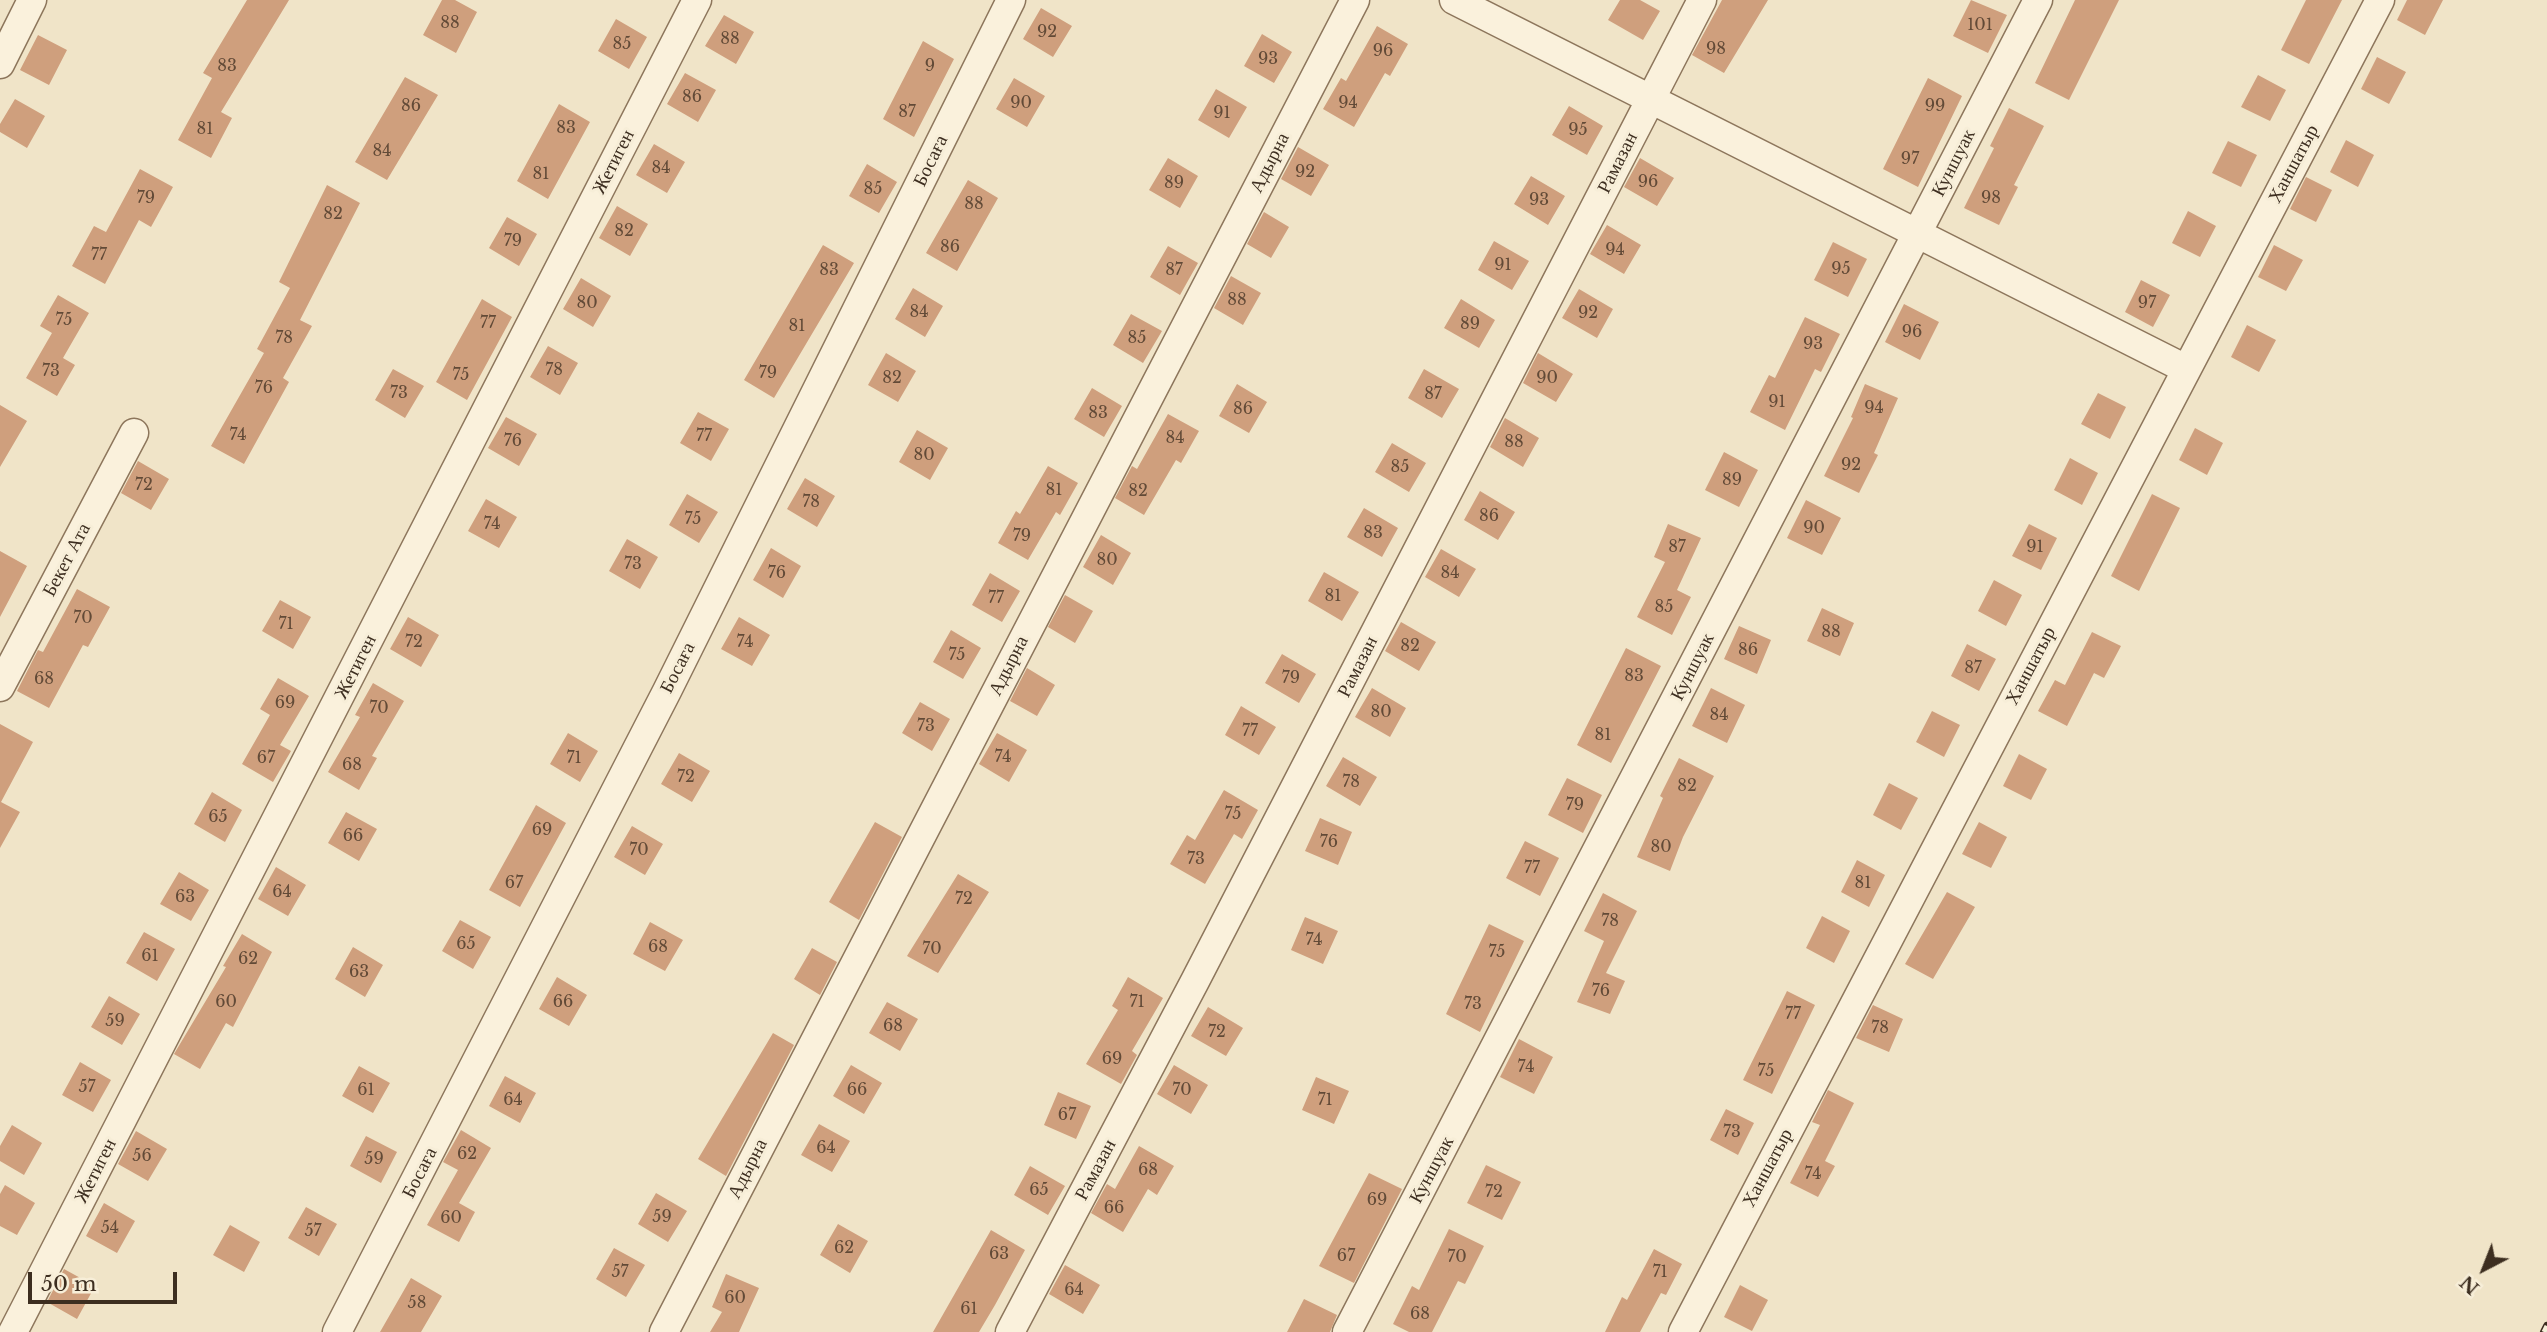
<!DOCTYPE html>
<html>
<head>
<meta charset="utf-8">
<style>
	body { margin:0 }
	#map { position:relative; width:2547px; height:1332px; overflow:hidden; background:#f0e4c8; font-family:"Libre Baskerville",serif }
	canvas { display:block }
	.north { position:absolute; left:2449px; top:1234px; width:70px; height:70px; -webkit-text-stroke:5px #f7eed8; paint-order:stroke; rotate:222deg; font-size:19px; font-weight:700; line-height:28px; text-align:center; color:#3d2e20 }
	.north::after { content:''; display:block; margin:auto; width:24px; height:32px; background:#3d2e20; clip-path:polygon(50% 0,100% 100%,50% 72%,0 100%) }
	.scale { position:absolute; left:28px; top:1272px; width:149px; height:32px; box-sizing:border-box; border:4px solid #3d2e20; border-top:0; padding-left:9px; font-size:21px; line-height:24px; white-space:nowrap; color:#3d2e20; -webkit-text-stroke:5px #f7eed8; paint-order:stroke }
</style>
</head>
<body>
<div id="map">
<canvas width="2547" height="1332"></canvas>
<div class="north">N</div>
<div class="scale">50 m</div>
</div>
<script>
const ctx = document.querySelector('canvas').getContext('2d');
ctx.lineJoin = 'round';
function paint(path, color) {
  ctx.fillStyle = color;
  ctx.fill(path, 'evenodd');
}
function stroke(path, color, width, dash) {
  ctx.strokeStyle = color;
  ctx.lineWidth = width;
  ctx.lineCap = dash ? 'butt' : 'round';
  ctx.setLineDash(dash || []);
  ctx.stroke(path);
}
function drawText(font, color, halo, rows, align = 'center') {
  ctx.font = font + ' "Libre Baskerville",serif';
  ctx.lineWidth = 6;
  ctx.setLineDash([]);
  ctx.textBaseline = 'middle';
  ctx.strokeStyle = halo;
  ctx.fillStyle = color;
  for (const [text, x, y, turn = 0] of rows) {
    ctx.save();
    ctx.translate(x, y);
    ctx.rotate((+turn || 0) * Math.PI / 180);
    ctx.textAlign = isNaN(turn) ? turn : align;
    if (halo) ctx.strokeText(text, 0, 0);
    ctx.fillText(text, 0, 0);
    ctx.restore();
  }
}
paint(new Path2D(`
	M247,0H289L221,112L232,118L211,158L178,140L212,78L203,73Z
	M442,0H455L477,12L456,53L423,35Z
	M1620,0H1640L1660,11L1643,40L1608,20Z
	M1722,0H1768L1724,73L1692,55Z
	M1971,0L2007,15L1988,53L1953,36Z
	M2075,0H2119L2069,100L2035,83Z
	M2306,0H2342L2309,64L2281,50Z
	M2407,0H2443L2425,35L2397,20Z
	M1041,8L1072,26L1053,57L1023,39Z
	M724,15L754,32L736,64L705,46Z
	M616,19L647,37L629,69L598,51Z
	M1377,26L1408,44L1390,76L1385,73L1354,127L1323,109L1341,78L1346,81Z
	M1262,34L1292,52L1274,83L1244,66Z
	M38,35L67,50L49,85L20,70Z
	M923,41L954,59L914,137L883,119Z
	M2377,57L2406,72L2389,104L2361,89Z
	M685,73L716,90L698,122L667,104Z
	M2258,75L2286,90L2270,121L2241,107Z
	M405,77L438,95L387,180L355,162Z
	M1014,78L1045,96L1027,127L996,109Z
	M1928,78L1962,96L1918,187L1883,169Z
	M1216,89L1247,107L1229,138L1198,120Z
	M15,99L45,116L27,148L0,132V124Z
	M559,104L590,122L548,199L517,181Z
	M1569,106L1603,126L1587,155L1552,135Z
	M2009,108L2044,126L2014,185L2018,187L1999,225L1964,208L1994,148L1990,146Z
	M2346,140L2374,155L2358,187L2330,172Z
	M2228,141L2257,155L2241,187L2212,173Z
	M654,144L685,162L667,193L636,175Z
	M1298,147L1329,165L1311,196L1281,179Z
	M1168,158L1198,176L1180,208L1149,190Z
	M1640,158L1674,178L1657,206L1624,187Z
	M867,164L897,182L879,213L849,196Z
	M140,169L173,187L151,227L139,220L105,284L72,266L94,226L106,232Z
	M1531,176L1565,196L1548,225L1514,204Z
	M2306,177L2332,190L2316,222L2290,209Z
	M968,180L998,198L957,271L926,253Z
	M327,185L360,203L300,320L312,326L283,378L289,382L244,464L211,446L264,353L257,349L290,288L279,282Z
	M617,206L648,224L630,256L599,238Z
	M2188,211L2216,226L2200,257L2172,243Z
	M1264,212L1289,227L1271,258L1247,244Z
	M507,217L537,234L519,266L489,248Z
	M1607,225L1641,245L1624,274L1590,254Z
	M1494,241L1529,261L1512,290L1478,270Z
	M1833,242L1867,259L1848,297L1814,280Z
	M823,245L854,263L774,398L744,380Z
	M2274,245L2303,260L2286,291L2258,277Z
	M1168,246L1198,263L1180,295L1150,277Z
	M1231,276L1261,293L1243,325L1214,308Z
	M581,278L611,296L593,327L563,309Z
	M2141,280L2170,295L2153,327L2125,312Z
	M913,288L943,306L925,337L895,319Z
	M1579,289L1613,309L1597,338L1562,318Z
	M58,295L89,313L63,358L75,365L57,396L26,378L52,333L40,326Z
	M482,299L512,317L467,400L436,382Z
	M1461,299L1495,320L1479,348L1444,328Z
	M1904,304L1939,322L1920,360L1885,342Z
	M1131,314L1162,331L1143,363L1113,345Z
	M1805,317L1840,334L1821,372L1815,369L1785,430L1750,412L1769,375L1775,378Z
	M2247,325L2276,340L2259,372L2231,357Z
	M548,346L578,363L560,395L530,377Z
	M886,353L916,371L898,402L868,385Z
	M1538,353L1573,374L1556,402L1523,383Z
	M393,369L424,386L405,418L375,400Z
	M1424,369L1459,389L1442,418L1408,398Z
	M1237,384L1267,402L1249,433L1219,416Z
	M1865,384L1898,398L1874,453L1878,455L1859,493L1824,476L1853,418L1851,417Z
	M1092,388L1122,406L1104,437L1074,419Z
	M2098,393L2126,407L2110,439L2081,424Z
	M0,405L27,421L0,467Z
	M698,412L729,429L711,461L680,443Z
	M1168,414L1199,431L1181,463L1176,460L1144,515L1115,498L1132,466L1137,469Z
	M506,417L537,434L519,466L488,448Z
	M1505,418L1539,438L1523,467L1490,447Z
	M2195,428L2223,443L2207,475L2179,460Z
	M917,430L948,448L930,480L899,462Z
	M1392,443L1426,463L1409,492L1375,472Z
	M1724,452L1758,470L1739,507L1705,490Z
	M2070,458L2098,473L2082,505L2054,490Z
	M138,461L169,479L151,510L121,493Z
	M1048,466L1078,483L1060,515L1056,512L1028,560L998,543L1016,511L1020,514Z
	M805,478L835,496L817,527L787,509Z
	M1480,491L1515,512L1498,540L1464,520Z
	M687,494L718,512L699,543L669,525Z
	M2152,494L2180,508L2139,591L2111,576Z
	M486,499L517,517L499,548L468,531Z
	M1806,500L1841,518L1822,555L1787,538Z
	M1364,508L1398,528L1382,557L1347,537Z
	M1668,524L1701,538L1677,590L1691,597L1672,635L1637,617L1665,562L1654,557Z
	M2029,524L2057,538L2041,570L2012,556Z
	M1101,535L1131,553L1113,585L1083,567Z
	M627,539L658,557L640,589L609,571Z
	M771,548L801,566L783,598L753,580Z
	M1441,549L1476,569L1459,597L1425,577Z
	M0,551L27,566L0,617Z
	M1324,572L1359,592L1342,621L1308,601Z
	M990,573L1020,591L1002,622L972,605Z
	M1994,580L2022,595L2006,626L1978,611Z
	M77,589L110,607L88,647L83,645L49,708L17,691L38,650L43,652Z
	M1065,595L1093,611L1075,643L1048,627Z
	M280,600L311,617L293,649L262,631Z
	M1822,608L1854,623L1840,656L1807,641Z
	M408,617L439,635L421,667L390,649Z
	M739,617L770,635L752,666L721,649Z
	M1401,622L1436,642L1419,671L1385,651Z
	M1739,626L1771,640L1757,674L1724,659Z
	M951,630L981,648L963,679L933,662Z
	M2092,632L2121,646L2104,678L2094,673L2067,726L2038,711L2055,680L2065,685Z
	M1967,644L1996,659L1979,691L1951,676Z
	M1626,648L1661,666L1611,763L1577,745Z
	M1282,654L1316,674L1299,703L1265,683Z
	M1027,668L1055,685L1037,716L1010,701Z
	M278,678L309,696L280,745L291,751L273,782L242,764L270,715L260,709Z
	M373,683L404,701L372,756L377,758L359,790L328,772L360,717L355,715Z
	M1372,688L1406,708L1390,737L1355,717Z
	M1711,688L1745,705L1727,743L1692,726Z
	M920,702L950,719L932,751L902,733Z
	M1241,706L1276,727L1259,755L1225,735Z
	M1932,711L1960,725L1944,757L1916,742Z
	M0,724L33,742L1,802L20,812L0,848Z
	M568,733L598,751L580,782L550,764Z
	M997,733L1027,750L1009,782L979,764Z
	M679,753L710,771L692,802L661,784Z
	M2019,754L2047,769L2031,800L2003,786Z
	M1343,757L1377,777L1360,806L1326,786Z
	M1679,758L1714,776L1683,837L1670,871L1637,857L1663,798L1660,796Z
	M1567,778L1602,795L1583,833L1548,815Z
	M1889,783L1918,798L1901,830L1873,815Z
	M1224,790L1258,810L1242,839L1234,834L1205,884L1170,864L1187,835L1195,840Z
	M212,792L242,810L225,842L194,824Z
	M536,805L566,823L520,907L489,890Z
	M346,812L377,829L359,861L328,843Z
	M1320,818L1352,832L1338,865L1305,851Z
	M875,822L902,837L859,920L829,902Z
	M1979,822L2007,837L1991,868L1962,854Z
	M632,826L663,844L645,875L614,857Z
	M1525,841L1559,858L1540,896L1506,878Z
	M1857,860L1885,875L1869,907L1841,892Z
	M276,867L306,885L288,916L258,899Z
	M179,872L209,890L191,921L160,904Z
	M958,874L989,892L938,973L907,956Z
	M1947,892L1975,907L1933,979L1905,964Z
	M1603,893L1637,911L1606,973L1625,981L1610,1014L1577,1002L1604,941L1584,931Z
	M1822,916L1850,931L1834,963L1806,948Z
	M1305,917L1338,931L1323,964L1291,950Z
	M460,920L491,937L473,969L442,951Z
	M650,922L683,940L665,971L633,954Z
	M1489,924L1524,941L1480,1032L1446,1014Z
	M144,932L175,949L157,981L126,963Z
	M242,934L272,952L233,1027L226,1023L200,1069L174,1054L226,967L223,966Z
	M353,947L383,965L365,997L335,979Z
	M812,948L837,962L820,995L794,979Z
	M557,977L587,995L569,1026L539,1009Z
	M1128,977L1163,998L1132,1051L1137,1055L1121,1084L1086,1064L1118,1010L1112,1006Z
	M1787,991L1815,1005L1772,1094L1743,1080Z
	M109,996L140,1014L122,1045L91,1027Z
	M887,1002L918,1019L900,1051L869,1033Z
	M1873,1005L1903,1019L1889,1052L1856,1038Z
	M1208,1007L1243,1028L1226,1056L1191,1036Z
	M773,1033L794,1045L726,1176L698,1159Z
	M1519,1039L1553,1057L1534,1094L1500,1077Z
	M80,1062L111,1080L93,1112L62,1095Z
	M851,1065L882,1083L864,1114L833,1096Z
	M1174,1065L1208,1085L1191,1114L1157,1094Z
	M359,1066L390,1083L373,1113L342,1096Z
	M505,1076L536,1093L520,1123L489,1106Z
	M1316,1077L1349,1091L1334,1124L1302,1110Z
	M1828,1090L1854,1103L1825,1161L1835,1166L1818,1197L1790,1183L1820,1125L1812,1122Z
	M1058,1092L1091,1106L1076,1139L1044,1125Z
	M1726,1109L1754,1123L1738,1155L1710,1140Z
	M819,1124L850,1141L832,1172L801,1155Z
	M12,1125L42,1143L24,1175L0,1161V1146Z
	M461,1130L491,1148L459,1203L475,1212L459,1242L427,1225L458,1170L443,1162Z
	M136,1131L167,1149L148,1181L118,1164Z
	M366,1136L397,1152L381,1183L350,1166Z
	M1139,1146L1174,1166L1157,1195L1148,1189L1123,1232L1091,1213L1107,1184L1115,1189Z
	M1486,1165L1521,1182L1502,1220L1467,1203Z
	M1030,1166L1065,1186L1048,1215L1014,1195Z
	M1369,1173L1402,1189L1354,1283L1319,1266Z
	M5,1185L35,1203L17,1235L0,1226V1194Z
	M656,1193L687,1211L668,1242L638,1224Z
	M104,1203L135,1221L117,1253L86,1236Z
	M306,1207L337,1224L319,1256L288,1238Z
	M838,1224L868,1241L850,1273L820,1255Z
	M230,1225L260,1242L244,1272L213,1255Z
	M1449,1229L1484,1246L1465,1284L1458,1281L1432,1332H1409L1393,1324L1412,1286L1419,1290Z
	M991,1230L1025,1250L995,1305L979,1332H933Z
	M614,1248L645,1265L626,1297L596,1279Z
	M1654,1249L1682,1264L1666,1295L1661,1293L1640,1332H1605L1622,1297L1627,1300Z
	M1065,1265L1100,1285L1083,1314L1049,1294Z
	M64,1269L95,1286L77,1319L47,1302Z
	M726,1274L759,1288L739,1332H710L722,1312L712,1307Z
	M411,1278L442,1296L421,1332H380Z
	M1740,1285L1768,1300L1752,1331L1724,1317Z
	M1304,1299L1337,1315L1330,1332H1287Z`), '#cf9f7d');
const minor = new Path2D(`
	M1454,0L2186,369
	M0,64L32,0
	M0,687L134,433
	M13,1332L697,0
	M337,1332L667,691L1011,0
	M664,1332L1355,0
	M1010,1332L1195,981L1702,0
	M1347,1332L2038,0
	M1683,1332L2380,0`);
stroke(minor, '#8d765c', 31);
stroke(minor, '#faf1dc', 28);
const rail = new Path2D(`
	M2544,1332L2547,1326`);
stroke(rail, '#3d2e20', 8);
stroke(rail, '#f7eed8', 5, [16]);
drawText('16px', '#624a37', null, [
	["88",450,23],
	["101",1980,25],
	["92",1047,32],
	["88",730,39],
	["85",622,44],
	["98",1716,49],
	["96",1383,51],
	["93",1268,59],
	["83",227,66],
	["9",930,66],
	["86",692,97],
	["90",1021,103],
	["94",1348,103],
	["86",411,106],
	["99",1935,106],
	["87",907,112],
	["91",1222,113],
	["83",566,128],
	["81",205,129],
	["95",1578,130],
	["84",382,151],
	["97",1910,159],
	["84",661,168],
	["92",1305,172],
	["81",541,174],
	["96",1648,182],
	["89",1174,183],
	["85",873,189],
	["79",146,198],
	["98",1991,198],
	["93",1539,200],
	["88",974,204],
	["82",333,214],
	["82",624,231],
	["79",513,241],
	["86",950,247],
	["94",1615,250],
	["77",99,255],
	["91",1503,265],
	["95",1841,269],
	["83",829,270],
	["87",1174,270],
	["88",1237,300],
	["80",587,303],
	["97",2147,303],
	["84",919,312],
	["92",1588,313],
	["75",64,320],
	["77",488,323],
	["89",1470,324],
	["81",797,326],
	["96",1912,332],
	["78",284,338],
	["85",1137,338],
	["93",1813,344],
	["78",554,370],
	["73",51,371],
	["79",768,373],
	["75",461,375],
	["82",892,378],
	["90",1547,378],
	["76",264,388],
	["73",399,393],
	["87",1433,394],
	["91",1777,402],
	["94",1874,408],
	["86",1243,409],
	["83",1098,413],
	["74",238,435],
	["77",704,436],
	["84",1175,438],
	["76",513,441],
	["88",1514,442],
	["80",924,455],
	["92",1851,465],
	["85",1400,467],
	["89",1732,480],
	["72",144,485],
	["81",1054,490],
	["82",1138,491],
	["78",811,502],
	["86",1489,516],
	["75",693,519],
	["74",492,524],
	["90",1814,528],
	["83",1373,533],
	["79",1022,536],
	["87",1677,547],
	["91",2035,547],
	["80",1107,560],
	["73",633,564],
	["76",777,573],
	["84",1450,573],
	["81",1333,596],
	["77",996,598],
	["85",1664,607],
	["70",83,618],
	["71",286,624],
	["88",1831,632],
	["72",414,642],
	["74",745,642],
	["82",1410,646],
	["86",1748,650],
	["75",957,655],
	["87",1973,668],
	["83",1634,676],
	["79",1291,678],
	["68",44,679],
	["69",285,703],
	["70",379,708],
	["80",1381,712],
	["84",1719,715],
	["73",926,726],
	["77",1250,731],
	["81",1603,735],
	["74",1003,757],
	["67",266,758],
	["71",574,758],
	["68",352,765],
	["72",686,777],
	["78",1351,782],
	["82",1687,786],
	["79",1575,805],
	["75",1233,814],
	["65",218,817],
	["69",542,830],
	["66",353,836],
	["76",1329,842],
	["80",1661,847],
	["70",639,850],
	["73",1196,859],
	["77",1532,868],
	["67",514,883],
	["81",1863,883],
	["64",282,892],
	["63",185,897],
	["72",964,899],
	["78",1610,921],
	["74",1314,940],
	["65",466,944],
	["68",658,947],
	["70",932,949],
	["75",1497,952],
	["61",150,956],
	["62",248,959],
	["63",359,972],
	["76",1601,991],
	["60",226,1002],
	["66",563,1002],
	["71",1137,1002],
	["73",1473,1004],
	["77",1793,1014],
	["59",115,1021],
	["68",893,1026],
	["78",1880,1028],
	["72",1217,1032],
	["69",1112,1059],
	["74",1526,1067],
	["75",1766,1071],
	["57",87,1087],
	["61",366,1090],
	["66",857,1090],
	["70",1182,1090],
	["64",513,1100],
	["71",1325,1100],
	["67",1067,1115],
	["73",1732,1132],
	["64",826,1148],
	["62",467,1154],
	["56",142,1156],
	["59",374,1159],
	["68",1148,1170],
	["74",1813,1174],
	["65",1039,1190],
	["72",1494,1192],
	["69",1377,1200],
	["66",1114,1208],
	["59",662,1217],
	["60",451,1218],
	["54",110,1228],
	["57",313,1231],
	["62",844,1248],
	["63",999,1254],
	["67",1346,1256],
	["70",1457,1257],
	["57",620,1272],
	["71",1660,1272],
	["64",1074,1290],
	["60",735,1298],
	["58",417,1303],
	["61",969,1309],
	["68",1420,1314]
]);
drawText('19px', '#3d2e20', '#f7eed8', [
	["Босаға",931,161,-64],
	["Жетиген",614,162,-63],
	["Адырна",1270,163,-63],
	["Рамазан",1618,163,-63],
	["Куншуак",1954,163,-63],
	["Ханшатыр",2294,164,-62],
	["Бекет Ата",67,560,-62],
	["Адырна",1009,666,-63],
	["Ханшатыр",2031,666,-62],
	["Жетиген",356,667,-63],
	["Рамазан",1358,667,-63],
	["Куншуак",1693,667,-63],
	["Босаға",678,668,-63],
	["Ханшатыр",1768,1168,-62],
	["Адырна",748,1169,-63],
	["Рамазан",1096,1170,-62],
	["Куншуак",1432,1170,-62],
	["Жетиген",96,1171,-63],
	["Босаға",420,1173,-63]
]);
</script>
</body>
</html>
